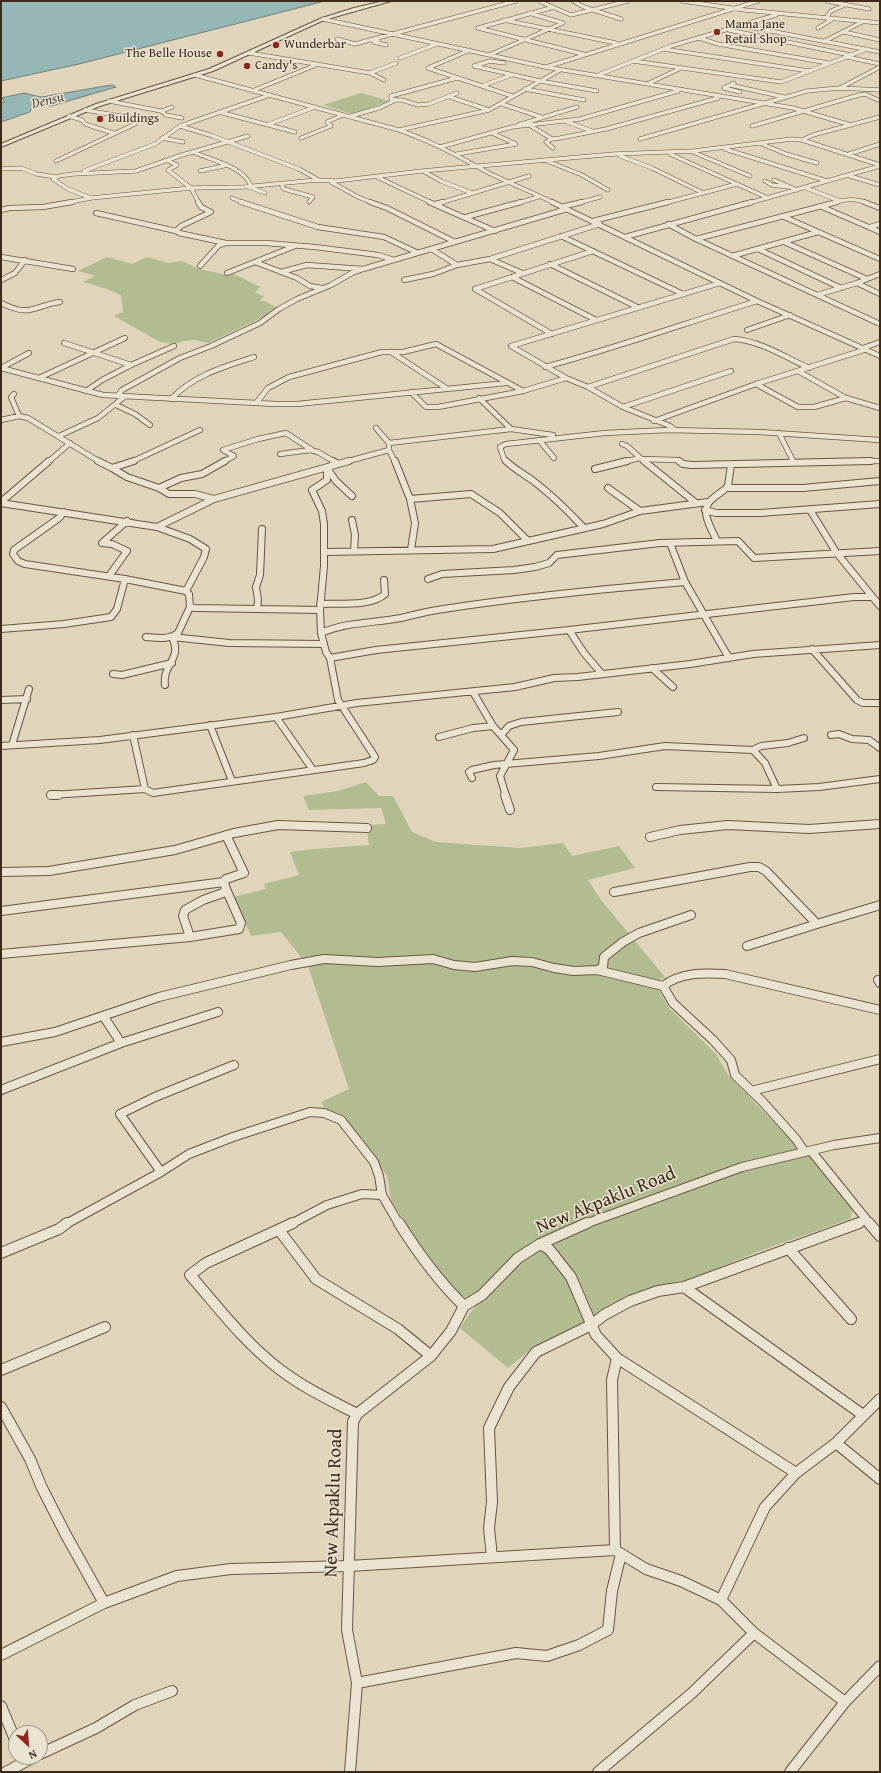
<!DOCTYPE html>
<html>
<head>
<meta charset="utf-8">
<style>
	body { margin:0 }
	#map { position:relative; width:881px; height:1773px; overflow:hidden; background:#e0d4ba; font-family:"Gentium Book Plus",serif }
	canvas { display:block }
	.frame { position:absolute; inset:0; border:2px solid #3f2a19; pointer-events:none }
	.north { position:absolute; left:8px; top:1725px; width:40px; height:40px; box-sizing:border-box; background:#ebe3d2; border:1px solid #a69988; border-radius:50%; rotate:154deg; font-size:11px; font-weight:700; line-height:16px; text-align:center; color:#3f2a19 }
	.north::after { content:''; display:block; margin:auto; width:14px; height:18px; background:#8f2418; clip-path:polygon(50% 0,100% 100%,50% 72%,0 100%) }
</style>
</head>
<body>
<div id="map">
<canvas width="881" height="1773"></canvas>
<div class="frame"></div>
<div class="north">N</div>
</div>
<script>
const ctx = document.querySelector('canvas').getContext('2d');
ctx.lineJoin = 'round';
function paint(path, color) {
  ctx.fillStyle = color;
  ctx.fill(path, 'evenodd');
}
function stroke(path, color, width, dash) {
  ctx.strokeStyle = color;
  ctx.lineWidth = width;
  ctx.lineCap = dash ? 'butt' : 'round';
  ctx.setLineDash(dash || []);
  ctx.stroke(path);
}
function drawText(font, color, halo, rows, align = 'center') {
  ctx.font = font + ' "Gentium Book Plus",serif';
  ctx.lineWidth = 3;
  ctx.setLineDash([]);
  ctx.textBaseline = 'middle';
  ctx.strokeStyle = halo;
  ctx.fillStyle = color;
  for (const [text, x, y, turn = 0] of rows) {
    ctx.save();
    ctx.translate(x, y);
    ctx.rotate((+turn || 0) * Math.PI / 180);
    ctx.textAlign = isNaN(turn) ? turn : align;
    if (halo) ctx.strokeText(text, 0, 0);
    ctx.fillText(text, 0, 0);
    ctx.restore();
  }
}
paint(new Path2D(`
	M361,93L390,101L352,114L323,105Z
	M107,257L132,264L147,257L169,263L182,261L199,269L227,275L234,274L260,287L255,293L264,296L260,301H265L276,307L265,316L208,343L195,340L183,341L174,344L160,342L114,316L123,312L121,295L107,289L83,282L95,276L78,271Z
	M366,782L379,796H393L412,832L436,842L520,848L563,843L572,856L619,846L635,868L588,880L601,900L665,977L659,980L658,989L669,1008L716,1054L728,1075L794,1143L809,1156L853,1209L850,1219L757,1252L692,1279L672,1283L603,1312L586,1323L530,1350L508,1368L460,1328L476,1305L458,1293L430,1262L391,1200L387,1176L345,1117L327,1111L321,1102L349,1089L308,966L281,932L251,936L234,897L266,889L264,884L299,875L290,852L314,849L369,845L367,830L369,825L386,824L381,808L309,810L303,796L338,791Z`), '#b1bd91');
const water = new Path2D(`
	M1,1H325L79,64L1,81Z
	M113,85L116,87L51,106L44,105L32,107L30,112L1,122V103L5,102L1,98L24,93L41,97Z`);
paint(water, '#95b7b5');
stroke(water, '#737f77', 1);
const minorFar4 = new Path2D(`
	M542,1L541,2L571,15L628,1
	M573,1L584,7L621,19
	M682,1L745,10L880,23
	M827,1L869,9
	M826,18L831,11L845,5
	M323,19L545,67L793,108L851,125
	M504,20L616,43
	M744,26L880,52
	M478,28L583,54
	M478,28L554,7
	M818,28L834,18
	M729,30L850,55
	M844,32L880,40
	M699,38L718,44L828,63
	M337,39L355,44L516,1
	M378,41L374,42L386,45
	M825,41L864,21
	M663,49L809,71
	M470,50L428,68L512,96
	M249,53L370,73L384,80
	M489,55L563,23L529,13
	M847,57L880,64
	M400,58L437,44
	M633,61L781,82L867,49
	M504,63L490,61L474,66L540,81L597,91
	M546,67L758,1
	M370,73L396,63
	M195,75L399,130C431,141 458,156 487,172C509,183 532,192 554,203
	M598,75L671,46L776,15
	M734,83L724,88L740,92
	M647,84L679,69
	M730,85L784,97
	M482,86L511,75
	M840,88L880,67
	M525,89L584,100
	M252,91L316,65
	M450,97L489,110
	M396,100L391,99V96L457,78
	M109,101L161,111L166,115L182,118
	M502,104L541,117
	M85,110L132,118L139,121
	M162,111L172,107
	M219,112L295,132
	M69,116L82,120L85,124L113,133
	M351,116L379,108L396,100H402L418,105L429,104L457,93
	M567,122L592,131
	M269,124L315,107
	M518,125L577,107
	M180,126L213,136L299,169L317,179
	M531,126L552,139L560,138L606,129L718,98
	M752,126L859,95L865,94L880,101
	M399,130L489,110L560,70
	M162,138L183,142
	M301,138L331,126L327,122L343,115
	M552,139L546,142L553,148
	M640,139L807,91L839,88L880,90
	M802,140L813,135L880,117
	M762,144L786,154L817,163
	M440,147L512,127L580,119L678,91
	M725,149L827,181
	M193,152C211,160 243,166 251,186
	M693,152L750,176
	M457,154L516,144L492,133
	M670,154L768,198
	M849,154L880,144
	M620,156L652,168L703,193
	M166,160L177,165L168,170L191,188L199,203
	M56,161L135,124
	M547,161L582,175L608,190
	M1,169L21,168L37,174L56,177
	M84,171L155,144L180,126L267,96
	M200,171L228,165
	M423,171L441,181L472,193
	M850,176L880,185
	M377,177L432,203
	M774,180L797,190
	M765,181L772,185L788,187
	M331,182L358,197L373,203
	M283,184L282,187L284,189L313,197L309,202
	M249,187L265,193
	M806,188L840,201
	M91,198L68,189L53,179L59,176L73,174L136,171L182,155L248,136
	M232,198L244,203
	M66,203L91,198L191,188L244,187L317,180L336,181L422,171L614,154L693,151L792,139L802,140L880,165
	M440,203L529,176
	M518,203L538,197
	M578,203L600,197
	M665,203L737,184
	M749,203L880,166
	M833,203C845,199 855,198 867,203`);
const minorFar3 = new Path2D(`
	M198,202L201,207L211,212L181,226L176,231L179,233L226,243H266L315,247L378,255L394,260
	M241,202L318,227L384,237L418,253
	M370,202L387,208L455,242
	M429,202L495,231
	M552,202L757,301L880,356
	M864,202L880,208
	M435,204L443,202
	M820,206L880,232
	M561,207L582,202
	M1,210L9,208L43,207L72,202
	M96,213L176,231
	M782,216L880,259
	M466,217L521,202
	M593,221L668,202
	M668,224L696,239L880,324
	M870,227L880,224
	M561,236L683,294
	M625,237L752,202
	M696,239L837,202
	M784,242L867,279
	M758,249L841,288
	M433,250L457,265
	M732,256L818,232
	M1,257L73,269
	M490,259L600,224
	M255,262L297,278L310,286L322,288
	M550,264L637,307
	M200,266L219,245L226,243
	M281,272L307,265L363,269L567,209
	M227,273L295,246
	M512,277L596,320
	M1,280L15,273L25,260
	M404,280L433,274L457,265L490,259L522,273
	M857,283L880,294
	M475,289L593,251
	M475,289L552,334
	M817,295L857,283L880,274
	M1,303C31,318 32,306 60,302
	M747,330L790,315
	M64,343L131,365L102,380L86,391
	M863,348L880,342
	M391,352L446,388
	M131,365L174,346
	M545,367C616,348 686,323 757,301
	M1,368L103,395L276,404H297L506,383
	M1,368L29,353
	M798,371L846,398L880,408
	M39,378L125,338
	M756,384L798,407H814L846,398
	M588,387L734,339C761,341 785,357 809,368
	M411,392L426,407H438L523,391L566,378
	M14,394L11,397L19,416
	M479,398L511,429
	M171,399C194,375 223,367 254,357
	M257,402L268,388L289,377L382,352H403L436,344L523,391
	M116,405L135,414L150,425
	M623,407L731,371
	M1,420L19,416L28,418L100,462
	M654,421L756,384L867,349
	M376,428L389,443V450L395,462
	M675,430L670,426L623,407L588,387L566,378L511,346L720,283
	M779,433L793,461
	M59,436L98,418L124,397L118,395L122,390L180,358L211,346L260,323L279,309L297,299L331,285L352,273L363,269
	M539,440L554,458
	M389,443L511,429L553,435
	M622,444L627,446L645,462
	M280,454L310,450L318,452L335,462
	M642,459L677,460L680,462
	M48,462L70,443
	M131,462L200,430
	M223,462L234,456L223,450L258,439L286,433L312,450
	M345,462L389,450
	M507,462L504,459L500,447L506,444L605,433L668,430L759,432L880,440
	M623,462L640,458
	M824,462L880,461`);
const minorFar2 = new Path2D(`
	M98,461L112,468L134,461
	M333,461L338,464
	M395,461L410,499L415,523L411,550
	M506,461C515,470 526,475 536,483C554,497 569,512 584,528
	M644,461L696,503
	M679,461L683,464L692,465L871,461
	M112,468L127,477L159,488L169,494H195L214,499
	M327,468L336,481L352,496
	M595,469L627,461
	M159,488L181,478L202,474L225,461
	M608,488L640,511
	M727,488H803L880,481
	M410,499L471,494L500,513L528,541
	M1,502L49,461
	M1,503L157,527L214,499L349,461
	M705,510L716,513H760L880,504
	M810,510L836,552L880,606
	M64,512L59,518L14,550L13,554L18,561L25,564L125,579L186,591L189,594L190,607L195,608L320,610
	M352,520L355,535L354,551
	M157,527L190,539L206,549L204,557L186,591
	M717,541C712,530 699,511 711,500C716,495 723,492 728,486L731,465
	M670,543L685,582L729,658
	M324,552L493,549L603,524L640,511L708,502
	M109,576L127,551L112,544L102,543L127,521
	M428,579L442,574L514,570L535,567L549,563L557,555L660,543L738,541L754,558L880,551
	M320,604C338,603 371,607 385,594L384,580
	M257,609L258,600L256,587L260,575L262,529
	M1,629L64,624L111,617L117,609L125,579
	M569,630L584,653L602,674
	M321,633L320,610L324,566V524L322,511L312,490L327,480V468
	M146,637C157,638 168,640 178,633L190,607
	M172,637L229,643L324,644
	M812,649L857,700L863,703H880
	M330,658L376,650L569,630L854,597H872
	M652,668L673,687
	M113,674L122,675L172,663
	M165,685C162,664 183,659 172,637
	M473,692L493,726L514,750L500,776L506,796
	M1,700L27,699
	M276,717L313,770
	M210,725L232,781
	M133,735L145,789
	M501,735L509,726L521,722L618,712
	M831,735L839,734L852,739L869,740L880,748
	M439,737L473,728L493,726
	M12,745L29,689
	M1,746L100,740L276,717L357,703L515,687L554,678L578,677L690,664L753,654L880,645
	M753,750L761,746L788,743L804,738
	M472,778L469,772L472,770L494,765L599,756L665,746L753,750L765,763L777,789
	M656,787L777,789L819,787L880,779
	M51,795L145,789L153,793L364,763L373,760L375,757L338,700L330,658L326,652L321,633C346,622 374,623 401,618C413,615 425,612 437,610C519,597 602,589 685,582`);
const minorFar1 = new Path2D(`
	M51,795H58
	M505,795L510,810
	M650,837L680,830L728,825L809,829L880,824
	M1,872L49,871L175,850L234,833L278,825L367,828
	M614,892L750,867H759L766,871L817,924L880,905
	M1,911L224,882
	M190,937L183,916L185,910L203,900L223,893L226,889L224,882L226,879L244,873L226,835
	M747,946L817,924
	M1,954L190,937L239,929L241,923L226,889
	M597,970L603,967L604,957L623,942L639,933L691,915
	M878,980L880,983
	M104,1017L121,1043
	M1,1042L55,1032L159,997L291,965L324,959L378,962L433,959L454,965L475,967L512,961L532,962L554,968L574,971L597,970L663,986
	M1,1090L121,1043L218,1012
	M751,1091L880,1059
	M804,1151L796,1139L761,1100L735,1075L731,1060L713,1040L673,1003L663,986C681,972 703,973 725,974L880,1010
	M812,1152L870,1224
	M161,1172L120,1114L155,1097L234,1065
	M66,1224L161,1172L189,1154L233,1137L310,1112L324,1113L341,1120L374,1162L379,1176L382,1195
	M291,1224L327,1205L362,1194L382,1195L399,1224
	M585,1224L742,1167L834,1145L880,1138
	M856,1224L866,1220`);
const minor = new Path2D(`
	M293,1223L206,1263L190,1275C218,1307 244,1342 278,1368C302,1387 330,1400 357,1414
	M399,1223C418,1253 438,1281 464,1306
	M869,1223L880,1236
	M279,1230L316,1279L398,1329L431,1356
	M540,1244L549,1249L571,1277L596,1335L617,1358L612,1380L615,1550
	M788,1248L851,1319
	M1,1253L59,1229L67,1223
	M684,1287L863,1415
	M617,1358L796,1473
	M1,1370L105,1327
	M1,1407L30,1459L42,1488L66,1535L104,1603
	M836,1443L880,1479
	M492,1557L489,1528L492,1502L489,1428L509,1387L536,1352L591,1325L604,1315L630,1301L658,1291L684,1287L859,1223
	M721,1600L765,1507L796,1473L836,1443L880,1399
	M1,1655L104,1603L177,1576L231,1569L349,1566L615,1550L646,1569L681,1581L721,1600L754,1633L845,1702
	M357,1683L516,1653L547,1656L579,1645L608,1630L612,1591L621,1554
	M1,1706L16,1742
	M40,1754L96,1728L135,1705L172,1691
	M6,1772L34,1757
	M350,1772L357,1683L347,1630L353,1422L357,1414L431,1356L451,1331L464,1306L482,1295L518,1258L540,1244L587,1223
	M598,1772L692,1693L754,1633
	M790,1772L845,1702L880,1666`);
const tertiary = new Path2D(`
	M384,1H391L324,20L213,71L100,106L1,147V144L96,104L209,69L322,18L354,8Z`);
stroke(minorFar4, '#675441', 4.5);
stroke(minorFar3, '#675441', 6);
stroke(minorFar2, '#675441', 8);
stroke(minorFar1, '#675441', 10);
stroke(minor, '#675441', 12);
stroke(tertiary, '#675441', 2);
stroke(minorFar4, '#ebe3d2', 3.5);
stroke(minorFar3, '#ebe3d2', 4.5);
stroke(minorFar2, '#ebe3d2', 6);
stroke(minorFar1, '#ebe3d2', 8);
stroke(minor, '#ebe3d2', 10);
paint(tertiary, '#ebe3d2');
for (const [x, y, r, color] of [
	[717,32,4,"#8f2418"],
	[276,45,4,"#8f2418"],
	[220,54,4,"#8f2418"],
	[247,66,4,"#8f2418"],
	[100,119,4,"#8f2418"]
]) {
  const dot = new Path2D();
  dot.arc(x, y, r, 0, 2 * Math.PI);
  ctx.fillStyle = color;
  ctx.fill(dot);
  stroke(dot, '#ebe3d2', 1.5);
}
drawText('13px', '#3f2a19', '#ebe3d2', [
	["Mama Jane",725,25],
	["Retail Shop",725,40],
	["Wunderbar",284,45],
	["The Belle House",212,54,"right"],
	["Candy's",255,66],
	["Buildings",108,119]
], 'left');
drawText('italic 14px', '#544d40', '#ebe3d2', [
	["Densu",48,101,-13]
]);
drawText('19px', '#3f2a19', '#ebe3d2', [
	["New Akpaklu Road",606,1201,-22],
	["New Akpaklu Road",334,1503,-88]
]);
</script>
</body>
</html>
